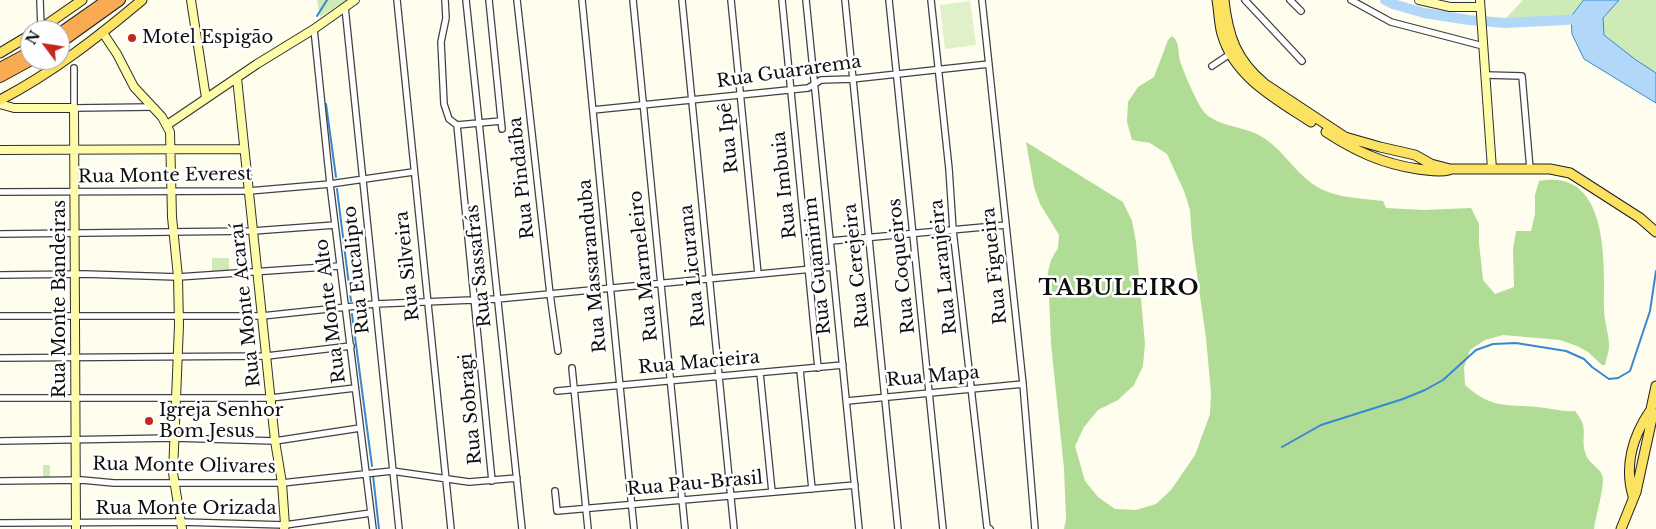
<!DOCTYPE html>
<html>
<head>
<meta charset="utf-8">
<style>
	body { margin:0 }
	#map { position:relative; width:1656px; height:529px; overflow:hidden; background:#fffdee; font-family:"Libre Baskerville",serif }
	canvas { display:block }
	.north { position:absolute; left:20px; top:20px; width:50px; height:50px; box-sizing:border-box; background:#fff; border:1px solid #9f9f9f; border-radius:50%; rotate:301deg; font-size:14px; font-weight:700; line-height:20px; text-align:center; color:#0e0e0e }
	.north::after { content:''; display:block; margin:auto; width:18px; height:22px; background:#c22621; clip-path:polygon(50% 0,100% 100%,50% 72%,0 100%) }
</style>
</head>
<body>
<div id="map">
<canvas width="1656" height="529"></canvas>
<div class="north">N</div>
</div>
<script>
const ctx = document.querySelector('canvas').getContext('2d');
ctx.lineJoin = 'round';
function paint(path, color) {
  ctx.fillStyle = color;
  ctx.fill(path, 'evenodd');
}
function stroke(path, color, width, dash) {
  ctx.strokeStyle = color;
  ctx.lineWidth = width;
  ctx.lineCap = dash ? 'butt' : 'round';
  ctx.setLineDash(dash || []);
  ctx.stroke(path);
}
function drawText(font, color, halo, rows, align = 'center') {
  ctx.font = font + ' "Libre Baskerville",serif';
  ctx.lineWidth = 5;
  ctx.setLineDash([]);
  ctx.textBaseline = 'middle';
  ctx.strokeStyle = halo;
  ctx.fillStyle = color;
  for (const [text, x, y, turn = 0] of rows) {
    ctx.save();
    ctx.translate(x, y);
    ctx.rotate((+turn || 0) * Math.PI / 180);
    ctx.textAlign = isNaN(turn) ? turn : align;
    if (halo) ctx.strokeText(text, 0, 0);
    ctx.fillText(text, 0, 0);
    ctx.restore();
  }
}
paint(new Path2D(`
	M317,0H347L320,17Z
	M1523,0H1584L1571,17L1560,15L1556,21L1504,20Z
	M1619,0H1656V73L1636,60L1604,35L1603,18Z
	M212,258H229V271L212,272Z
	M43,465H50V477L43,478Z`), '#ceebb7');
paint(new Path2D(`
	M1172,36C1181,43 1177,54 1181,64C1185,75 1197,103 1204,112C1217,126 1240,126 1257,134C1279,145 1291,167 1310,182C1330,198 1359,198 1383,201L1386,208L1424,210L1471,208L1479,224V243L1483,280L1495,294L1514,287L1513,249L1516,231H1531L1535,214V195L1539,181C1610,167 1604,264 1604,308C1604,321 1609,334 1609,346C1609,352 1606,359 1605,365H1602L1588,352L1577,346L1560,340L1503,335L1485,340L1470,350L1464,367L1465,385C1492,409 1505,404 1537,407C1550,408 1562,412 1575,411C1591,430 1579,436 1586,455C1590,465 1602,468 1603,479C1603,493 1596,514 1594,529H1064L1066,519L1064,468L1051,344L1048,272L1051,260L1058,248L1059,235L1040,204L1034,187L1026,142L1123,202L1132,221L1136,242L1145,344L1143,366L1134,385L1118,400L1098,410L1084,427L1075,446L1085,481L1098,497L1115,509L1136,510L1156,504L1171,490L1195,455L1210,414L1211,393L1206,338L1192,239L1190,210L1184,191L1167,154L1150,143L1132,140L1127,122L1128,102L1138,87L1154,77L1168,40Z`), '#b0dc96');
paint(new Path2D(`
	M970,1L976,45L945,49L940,5Z`), '#e0f1c9');
const water = new Path2D(`
	M1584,0H1619L1603,18L1604,35L1636,60L1656,73V103L1584,59L1572,34L1571,17Z`);
paint(water, '#b1d8f8');
stroke(water, '#3688d1', 1);
stroke(new Path2D(`
	M317,16L327,0
	M326,104L336,177
	M337,189L351,301
	M352,314L372,466
	M1282,447L1321,425L1403,399L1425,390L1443,380L1476,350L1493,344L1516,343L1566,351L1584,359L1592,367L1609,379L1618,378L1630,371L1650,311L1656,271
	M373,475L379,529`), '#3688d1', 2);
stroke(new Path2D(`
	M1385,0L1393,4L1424,13L1469,20L1505,23L1583,19`), '#b1d8f8', 10);
const street = new Path2D(`
	M40,0L41,29
	M397,0L451,529
	M445,0L446,18L441,42L444,104L449,119L457,125
	M466,0L522,529
	M489,0L502,129
	M517,0L550,294L558,351
	M582,0L634,529
	M633,0L685,529
	M682,0L734,529
	M731,0L758,274
	M782,0L818,368
	M806,0L859,529
	M845,0L898,529
	M889,0L943,529
	M931,0L949,169L953,230L987,527L990,529
	M982,0L1023,384L1035,529
	M1245,0L1302,61
	M1290,0L1301,11
	M1351,0L1391,22L1483,46
	M345,7L399,529
	M314,29L330,184L373,529
	M1212,66L1230,54
	M74,68V108L153,107
	M1485,75L1522,76L1530,169
	M593,110L808,88L821,80L852,79L989,64
	M457,125L492,481
	M457,125L501,121
	M0,192L249,191L330,184L413,172
	M0,234L253,231L335,225
	M830,241L1006,225
	M0,275L84,274L178,277L340,266
	M0,316H262L375,304L497,299L833,267
	M0,358L267,356L351,346
	M572,368L588,529
	M800,370L812,489
	M760,373L772,492
	M557,391L843,365
	M0,398H271L355,388
	M847,401L1023,384
	M0,441L174,438L275,441L360,428
	M0,481L82,480L114,483H282L392,471L469,482L517,478
	M555,491L557,511L855,485
	M0,523L181,522L285,525L371,513`);
const secondary = new Path2D(`
	M191,0L206,98
	M1419,0L1450,7H1480
	M1480,0L1492,169
	M103,33L117,54L134,87L162,117L170,132L172,217L178,277L179,325L173,473L182,529
	M237,78L275,441L282,483L285,525L284,529
	M0,104L14,108H74L76,529
	M167,125L257,64L314,29L355,0
	M0,150L244,149`);
const primary = new Path2D(`
	M1217,0C1219,11 1219,24 1222,34C1234,77 1276,99 1311,122
	M1224,0C1228,36 1236,60 1265,84L1345,137L1380,147L1415,155L1431,164L1450,169H1550L1570,173L1640,218L1656,232
	M39,30L82,0
	M0,53L30,35
	M0,100C52,73 98,37 142,0
	M1326,132C1355,151 1383,164 1418,169C1429,170 1438,173 1449,170
	M1633,496C1624,466 1633,436 1650,411
	M1621,529L1636,492L1653,414L1651,409L1656,386`);
const highway = new Path2D(`
	M60,33L107,0
	M60,43L120,0
	M0,68L30,52
	M0,77L31,60`);
stroke(street, '#414141', 8);
stroke(secondary, '#303030', 10);
stroke(primary, '#1f1f1f', 11);
stroke(highway, '#1f1f1f', 12);
stroke(street, '#fff', 5.5);
stroke(secondary, '#fffca9', 8);
stroke(primary, '#fce261', 9);
stroke(highway, '#f8ab53', 10);
for (const [x, y, r, color] of [
	[132,38,5,"#c22621"],
	[149,421,5,"#c22621"]
]) {
  const dot = new Path2D();
  dot.arc(x, y, r, 0, 2 * Math.PI);
  ctx.fillStyle = color;
  ctx.fill(dot);
  stroke(dot, '#fff', 2);
}
drawText('18px', '#0e0e0e', '#fff', [
	["Motel Espigão",142,38],
	["Igreja Senhor",159,411],
	["Bom Jesus",159,432]
], 'left');
drawText('18px', '#0e0e0e', '#fff', [
	["Rua Guararema",789,72,-8],
	["Rua Ipê",729,138,-96],
	["Rua Monte Everest",165,176,-1],
	["Rua Pindaíba",522,178,-96],
	["Rua Imbuia",785,185,-96],
	["Rua Silveira",408,266,-96],
	["Rua Sassafrás",479,266,-96],
	["Rua Massaranduba",593,266,-95],
	["Rua Marmeleiro",644,266,-96],
	["Rua Licurana",693,266,-96],
	["Rua Guamirim",818,266,-96],
	["Rua Cerejeira",857,266,-96],
	["Rua Coqueiros",902,266,-96],
	["Rua Figueira",995,266,-96],
	["Rua Laranjeira",944,267,-96],
	["Rua Eucalipto",357,270,-96],
	["Rua Monte Bandeiras",60,299,-90],
	["Rua Monte Acaraí",246,305,-96],
	["Rua Monte Alto",331,311,-97],
	["Rua Macieira",699,363,-5],
	["Rua Mapa",933,377,-5],
	["Rua Sobragi",471,409,-95],
	["Rua Monte Olivares",184,466,1],
	["Rua Pau-Brasil",695,484,-5],
	["Rua Monte Orizada",186,509]
]);
ctx.letterSpacing = '1px';
drawText('bold 22px', '#0e0e0e', '#fff', [
	["TABULEIRO",1119,289]
]);
ctx.letterSpacing = '0px';
</script>
</body>
</html>
